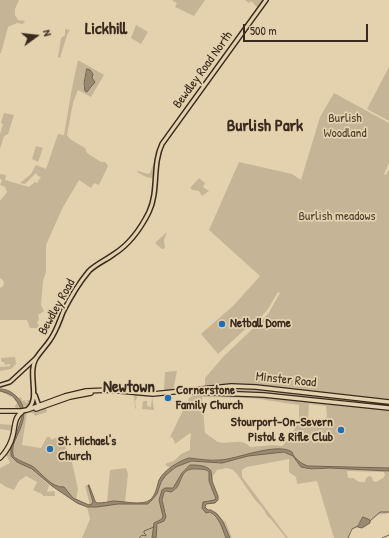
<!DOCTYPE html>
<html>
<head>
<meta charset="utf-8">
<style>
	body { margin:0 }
	#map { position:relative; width:389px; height:538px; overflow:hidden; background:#e4d2af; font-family:"Patrick Hand",sans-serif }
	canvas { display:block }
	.north { position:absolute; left:16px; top:16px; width:40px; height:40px; -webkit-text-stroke:3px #e4d2af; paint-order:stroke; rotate:75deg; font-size:11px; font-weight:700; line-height:16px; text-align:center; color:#3b2a1e }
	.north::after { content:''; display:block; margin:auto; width:14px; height:18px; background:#3b2a1e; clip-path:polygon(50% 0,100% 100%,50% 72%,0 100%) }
	.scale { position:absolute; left:243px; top:24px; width:125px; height:18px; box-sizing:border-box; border:2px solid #3b2a1e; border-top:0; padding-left:5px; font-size:12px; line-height:14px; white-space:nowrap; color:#3b2a1e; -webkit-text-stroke:3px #e4d2af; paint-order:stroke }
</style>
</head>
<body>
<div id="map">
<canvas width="389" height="538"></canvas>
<div class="north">N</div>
<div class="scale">500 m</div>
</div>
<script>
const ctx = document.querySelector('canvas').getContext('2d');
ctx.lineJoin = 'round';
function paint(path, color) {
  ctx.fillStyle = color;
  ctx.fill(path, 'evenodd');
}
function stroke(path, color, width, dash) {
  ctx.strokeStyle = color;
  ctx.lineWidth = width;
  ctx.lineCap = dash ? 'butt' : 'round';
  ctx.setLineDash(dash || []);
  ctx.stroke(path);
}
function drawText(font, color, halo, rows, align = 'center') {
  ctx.font = font + ' "Patrick Hand",sans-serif';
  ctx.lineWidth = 3.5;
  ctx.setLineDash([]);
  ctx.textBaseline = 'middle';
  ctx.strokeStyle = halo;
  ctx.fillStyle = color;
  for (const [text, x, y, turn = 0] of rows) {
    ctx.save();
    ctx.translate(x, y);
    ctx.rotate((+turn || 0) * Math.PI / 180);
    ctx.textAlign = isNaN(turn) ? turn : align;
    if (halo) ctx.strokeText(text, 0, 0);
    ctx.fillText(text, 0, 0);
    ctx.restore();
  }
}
paint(new Path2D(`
	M0,0H19L15,9V15L18,20L25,21L23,24L17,23L8,27L1,53H0Z
	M173,0H205L194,16L175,7L177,3L172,1Z
	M245,0H264L258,8L251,1L249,3Z
	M136,25L148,32L141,44L131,38Z
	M65,29L70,30L67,35L60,58L58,57L61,38L65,35Z
	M78,60L104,75L91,97L78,90L73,103L67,135L70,139L85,148L87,153L101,162H105L108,166L99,185L94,183L91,188L79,180L62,209L46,245V272L43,281L41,305L44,311L38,315L39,319L37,323L39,325L37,328H30L27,320H0V288C5,286 5,280 0,278V201L7,192L5,187L0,185L2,180L0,179V174L6,175L5,180L29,187L35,182L37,183L41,177L38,176L36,173L25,184L20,183L31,174L36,165L46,169L58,134L64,135L71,93ZM86,71L93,76L92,78L94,81L93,86L87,92L83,86Z
	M389,67V121L367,109Z
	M334,93L389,123V163L384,174L386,175L389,169V468L308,466C301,464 295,458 292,452L283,449L261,451L219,460L185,459L171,468L165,465L167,463L174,461L181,454L190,450V442L191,435L190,433L175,444L173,438L170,437L189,398L197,393H232L206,390L207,387L205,386V378L223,357L268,314L280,293L278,292L268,309L256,323L255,322L251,324L218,354L201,334L234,305L260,276L209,230L239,162L292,174L301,180L320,117ZM202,397L252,398L299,405V422L287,441L282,446L274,445L250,447C241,437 229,445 218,442C214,440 209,435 205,433ZM309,404L326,406L327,416L324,422H308Z
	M4,113L14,115L8,134L4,136L0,149V134L3,124L1,123Z
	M36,146L43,148L38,162L32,159Z
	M154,162L153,176L152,178L146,177L137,172L138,171L148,174L150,173Z
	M199,178L205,183L203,187L209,191L202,196L199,191L193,190L190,188Z
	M167,232L164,240L165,248L162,249L155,243Z
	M76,292L77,293L68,309L61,327L57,333L56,332L63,314Z
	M15,357L16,364L11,369L0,371V367L10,366V364L5,365L4,362H2L1,358Z
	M177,371L173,391H165L164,388L165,372Z
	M0,391C12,392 17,400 22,410L0,409H16L15,406L17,403L13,398Z
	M134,394L152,396L154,410L142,409L143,401H147V406L151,407L152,397L137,396L136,400L135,401L136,409L135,408Z
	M32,396C31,402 29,408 23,410V407L18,399L20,397L22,399V401L24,400L27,403L28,402L26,400H30Z
	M46,408L47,412L35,416L34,414L27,412L22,445L41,448L47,437H50L51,440L62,435L70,462H72L78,489L76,499L72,498L47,482L34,470L16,458L12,453L24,418V413Z
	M22,413L11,449C11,462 23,463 32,470C38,474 43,480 49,485L47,492L54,491L55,496H43L42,494L33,490L37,482L26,476L19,481L14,490L6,487L0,483V468L10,463L6,454L17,419Z
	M0,424L14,425L13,431L0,429Z
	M284,452L293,456L301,467L311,470L330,468L389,471V513L378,515L370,521L363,517L358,527L350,530L349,538H334L317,481L297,484L296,477L289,472V459L246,467L242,470V477L288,538H286L271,519L268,517L262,507L255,500L237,474L233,470L227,468L217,470L213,476V483L208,468C180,460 186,473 172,488H165L159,501L163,512V518L154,523L152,538H82L90,519L87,507H97L118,504H148L152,500L157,494L161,482L166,475L176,467L190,461L222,463L248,456ZM347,471L384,472L385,475L383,478L376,482L373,481L372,477L369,476L366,478L365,482C360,483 358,482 354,478H348Z
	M126,468L128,474L125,502H107L110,470Z
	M194,468L205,469L209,473L210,483L216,499C212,502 208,499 204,502L206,513H211L221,523L226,538H155C157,530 155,524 164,521L166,514L162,500L164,492H173C183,484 178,470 194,468Z
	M88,485L93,503L89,505V501L85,486Z
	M215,511L226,523L232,538L228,536L223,522L214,512Z`), '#c5b495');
const water = new Path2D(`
	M87,69L90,70L93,74L92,78L95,82L87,92L85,91L84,84Z
	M0,389C7,389 12,392 17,397C37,418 6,442 14,457C19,461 26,463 32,466C42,473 51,488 64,487L73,498L89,505L92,504L93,502L88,485H89L95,501L97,503C103,503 108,502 113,501C123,501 142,506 150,500C156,495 157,486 159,480C164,470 179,461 189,458C199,459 210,461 220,460C237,459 277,442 292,452C294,458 301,464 308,466L389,468V471L330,468L311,469L301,467L293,456L284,452L248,456L222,463L191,461L176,467L166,475L161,482L157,494L152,500L148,504H118L97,507H87L77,503L52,486L32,469L17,462L11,456V449L21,420L22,411L18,403L13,396L7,393L0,391Z
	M190,465C197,465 207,465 211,471L212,481L218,496V500L215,503L206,504L205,507L208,510H211L217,514L223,522L230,538H226C222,528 220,518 210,512L206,513L202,508L203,502C207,501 213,501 216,499L209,481V472C206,469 201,469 197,469C177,467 184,487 171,492L166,491L164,492L162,500L166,517L164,521L157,524L156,538H152L154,523L162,519L163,516L159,500L162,490L165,488H173L182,473Z
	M363,517L370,520V523L362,528L358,527Z`);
paint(water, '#9a8971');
stroke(water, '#746350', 1);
stroke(new Path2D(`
	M370,521L380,512H389
	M139,538L142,535L146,536V535L144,533V531L154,527
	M348,538L352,529L358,526
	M382,538L389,535`), '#746350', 1);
const tertiary = new Path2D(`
	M0,385L10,382L36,358`);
const secondary = new Path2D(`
	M35,395L39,406
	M28,409C41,398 26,372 37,357C41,351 46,346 50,340C56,332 59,322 63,312C70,298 79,283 89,271C96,264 106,260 114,254C130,244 141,228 149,212C159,191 152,165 162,144L266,0`);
const primary = new Path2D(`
	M191,392L264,395L389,408
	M36,409L70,397L91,393
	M0,411H21L27,410L65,396L86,391L109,390L153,394L231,386L256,387L389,402
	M0,458C6,452 11,444 13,435C15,427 14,417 22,412`);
stroke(tertiary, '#3b2a1e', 5.5);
stroke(secondary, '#3b2a1e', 6);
stroke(primary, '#3b2a1e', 6);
stroke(tertiary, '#e4d2af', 2.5);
stroke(secondary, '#e4d2af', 3);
stroke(primary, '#e4d2af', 3.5);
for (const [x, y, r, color] of [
	[222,324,4,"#1f6fb2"],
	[168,398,4,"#1f6fb2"],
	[341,430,4,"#1f6fb2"],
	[50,449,4,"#1f6fb2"]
]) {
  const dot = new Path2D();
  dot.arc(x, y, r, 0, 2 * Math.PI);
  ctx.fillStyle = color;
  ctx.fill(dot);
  stroke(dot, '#e4d2af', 1.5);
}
drawText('13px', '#3b2a1e', '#e4d2af', [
	["Bewdley Road North",203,70,-54],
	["Bewdley Road",57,307,-61],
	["Minster Road",286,380,6]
]);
drawText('13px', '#503f30', '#e4d2af', [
	["Burlish",345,119],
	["Woodland",345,134],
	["Burlish meadows",337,217]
]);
drawText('bold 13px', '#3b2a1e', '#e4d2af', [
	["Netball Dome",230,324],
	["Cornerstone",176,391],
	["Family Church",176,406],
	["Stourport-On-Severn",333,423,"right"],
	["Pistol & Rifle Club",333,438,"right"],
	["St. Michael's",58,442],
	["Church",58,457]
], 'left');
drawText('bold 17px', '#3b2a1e', '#e4d2af', [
	["Lickhill",106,29],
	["Burlish Park",265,126],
	["Newtown",129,387]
]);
</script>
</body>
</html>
